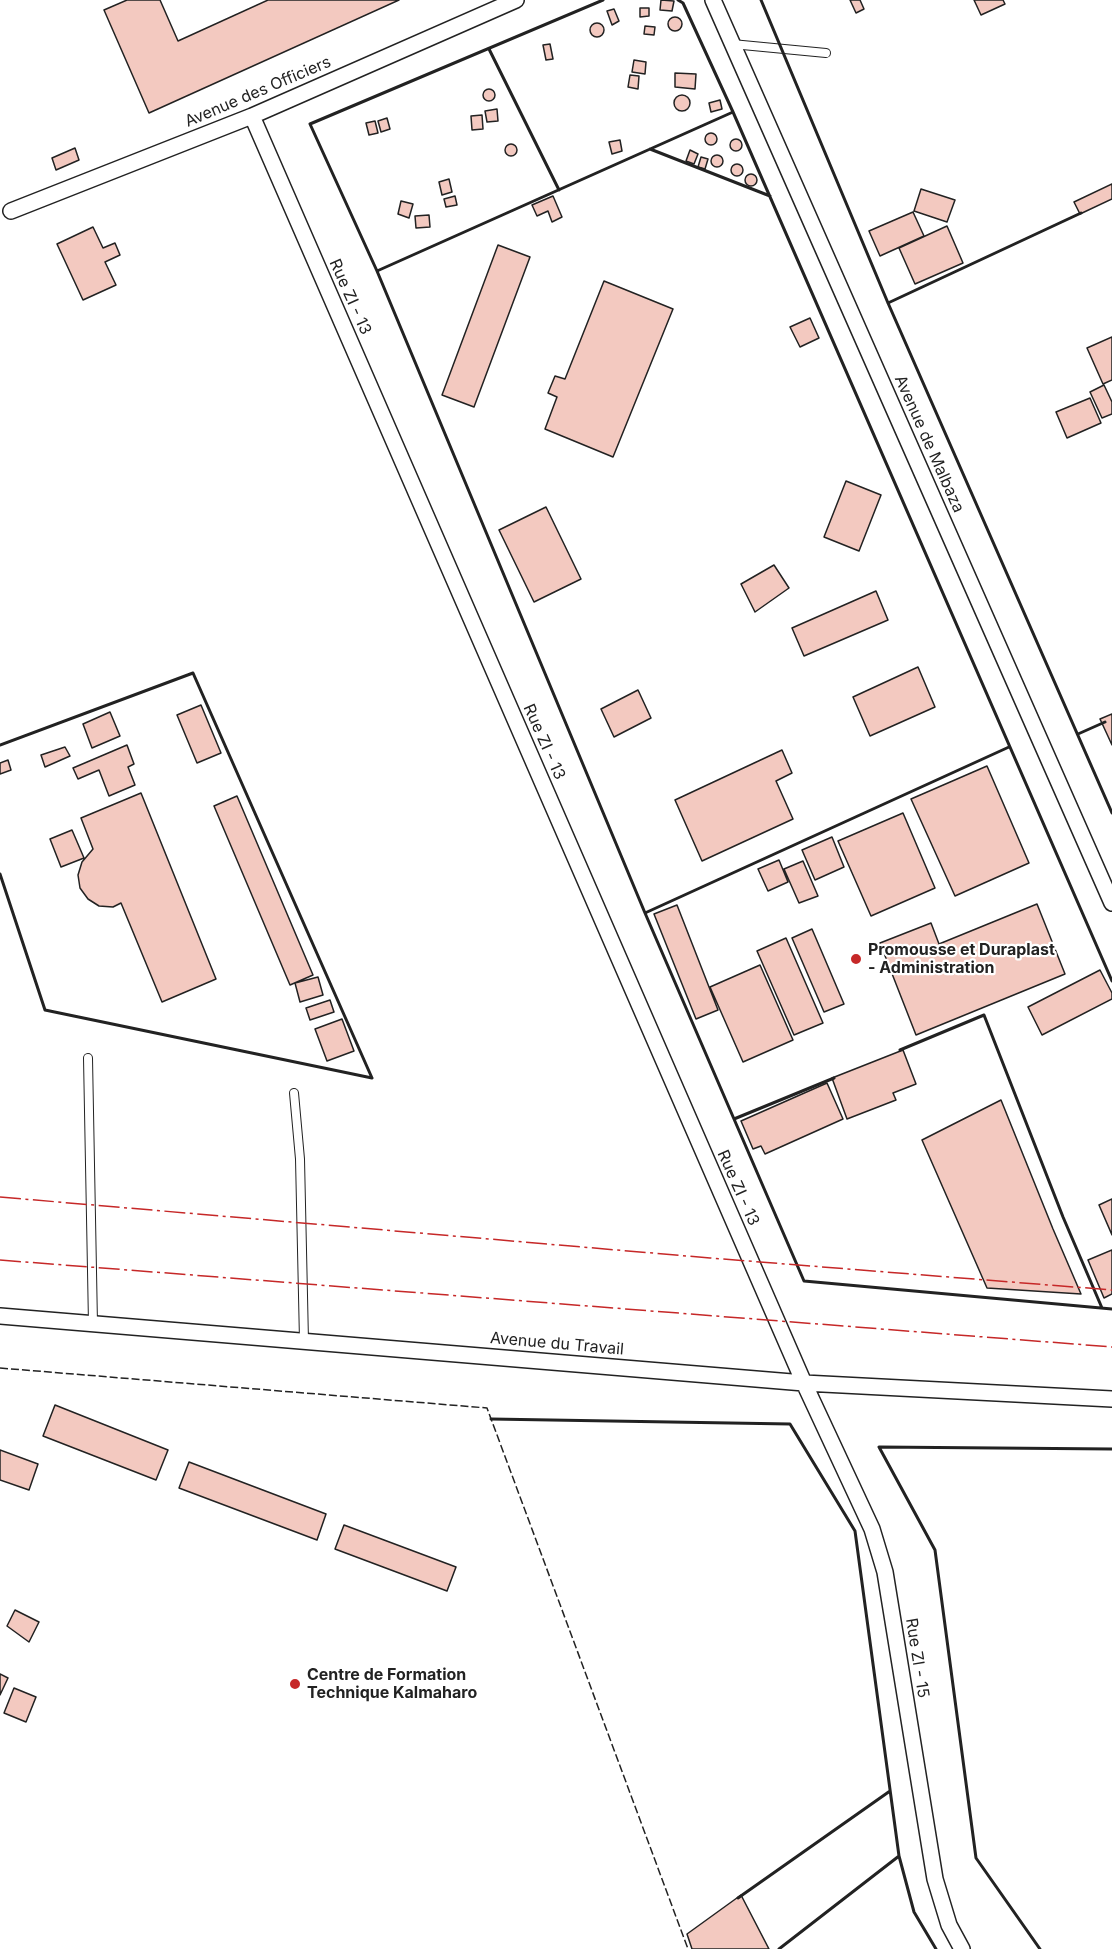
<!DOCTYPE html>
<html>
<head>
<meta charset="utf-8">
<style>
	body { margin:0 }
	canvas { display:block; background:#fff }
</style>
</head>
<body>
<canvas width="1112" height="1949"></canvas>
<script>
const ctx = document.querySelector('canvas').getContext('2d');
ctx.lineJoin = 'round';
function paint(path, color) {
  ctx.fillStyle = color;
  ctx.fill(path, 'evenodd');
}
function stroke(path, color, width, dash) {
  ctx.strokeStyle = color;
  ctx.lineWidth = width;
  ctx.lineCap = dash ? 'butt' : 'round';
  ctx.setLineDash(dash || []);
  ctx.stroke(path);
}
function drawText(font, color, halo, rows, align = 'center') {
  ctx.font = font + ' Inter,sans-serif';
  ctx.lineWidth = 4.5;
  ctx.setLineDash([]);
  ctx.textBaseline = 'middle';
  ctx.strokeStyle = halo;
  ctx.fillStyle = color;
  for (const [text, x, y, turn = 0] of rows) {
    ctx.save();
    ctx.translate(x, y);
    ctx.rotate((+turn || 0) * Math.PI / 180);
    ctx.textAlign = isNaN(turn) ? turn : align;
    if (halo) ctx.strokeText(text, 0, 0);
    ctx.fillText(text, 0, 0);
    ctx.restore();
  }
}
const building = new Path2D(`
	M127,0H160L178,41L268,0H399L149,113L104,10Z
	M661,0L674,1L672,11L660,10Z
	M850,0H860L864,9L856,13Z
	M974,0H1003L1005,4L981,15Z
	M640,8H649V16L640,17Z
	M614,9L619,21L612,25L607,11Z
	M668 24a7 7 0 1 1 14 0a7 7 0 1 1-14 0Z
	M590 30a7 7 0 1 1 14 0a7 7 0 1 1-14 0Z
	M645,26L655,27L654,35L644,34Z
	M550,44L553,59L546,60L543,45Z
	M634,60L646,62L645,74L632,72Z
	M675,73L696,74L695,89L675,87Z
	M630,75L639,76L638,89L628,87Z
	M483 95a6 6 0 1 1 12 0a6 6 0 1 1-12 0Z
	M674 103a8 8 0 1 1 16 0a8 8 0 1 1-16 0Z
	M720,100L722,109L711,112L709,103Z
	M497,109L498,121L487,122L485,111Z
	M482,115L483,129L472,130L471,116Z
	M387,118L390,129L381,132L378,121Z
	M375,121L378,133L369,135L366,123Z
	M705 139a6 6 0 1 1 12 0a6 6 0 1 1-12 0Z
	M730 145a6 6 0 1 1 12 0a6 6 0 1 1-12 0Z
	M620,140L622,151L612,154L609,142Z
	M505 150a6 6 0 1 1 12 0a6 6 0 1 1-12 0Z
	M75,148L79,160L56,170L52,158Z
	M690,150L698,154L694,164L686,161Z
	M711 161a6 6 0 1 1 12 0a6 6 0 1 1-12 0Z
	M701,157L708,159L705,169L698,167Z
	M731 170a6 6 0 1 1 12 0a6 6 0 1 1-12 0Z
	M745 180a6 6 0 1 1 12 0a6 6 0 1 1-12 0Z
	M449,179L452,192L442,195L439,182Z
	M1112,184V199L1080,214L1074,202Z
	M921,189L955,200L947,222L914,211Z
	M455,196L457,205L446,207L444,199Z
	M553,196L562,217L552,222L548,211L537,216L532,205Z
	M401,201L413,204L409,218L398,214Z
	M913,212L924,236L880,256L869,231Z
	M429,215L430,227L416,228L415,216Z
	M947,226L963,263L915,284L899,248Z
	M93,227L103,248L115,243L120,255L105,262L116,285L83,300L57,244Z
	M498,245L530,257L474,407L442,395Z
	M604,281L673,309L613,457L545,429L557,397L548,393L555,376L565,379Z
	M810,318L819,338L800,347L790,327Z
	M1112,337V380L1103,384L1087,348Z
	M1104,385L1112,402V414L1102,418L1090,392Z
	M1090,398L1101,423L1067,438L1056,412Z
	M846,481L881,495L859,551L824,537Z
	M546,507L581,579L534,602L499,530Z
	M774,565L789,588L755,612L741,584Z
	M876,591L888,620L804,656L792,628Z
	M918,667L935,707L870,736L853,697Z
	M638,690L651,718L614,737L601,709Z
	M201,705L221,753L197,763L177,715Z
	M110,712L120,736L92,748L83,724Z
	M1112,714V745L1100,719Z
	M127,745L134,764L128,767L135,785L109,796L99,770L78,779L73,768Z
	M65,747L70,756L45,767L41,755Z
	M782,750L792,773L776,781L793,819L702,861L675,800Z
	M8,760L11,770L0,774V763Z
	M987,766L1029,863L955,896L911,799Z
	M141,793L216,979L162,1002L121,903L113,907L99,906L88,899L80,888L78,875L82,862L93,849L81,818Z
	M237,796L313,975L290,985L214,806Z
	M903,813L935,888L871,916L838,841Z
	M72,830L84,858L61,867L50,839Z
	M832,837L844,867L815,880L802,850Z
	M779,860L788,882L768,891L758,869Z
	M803,861L818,896L799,903L784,869Z
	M1037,904L1065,974L916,1035L880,943L931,923L939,944Z
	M677,905L718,1010L696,1019L654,914Z
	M812,929L844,1004L824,1012L792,938Z
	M786,938L823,1023L794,1035L757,951Z
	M760,965L793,1040L743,1062L710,987Z
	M1100,970L1112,993V999L1042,1035L1028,1007Z
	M318,977L323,995L300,1002L295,983Z
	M330,1000L334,1012L310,1020L306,1008Z
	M342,1019L354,1051L327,1061L315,1029Z
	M903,1050L916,1084L893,1093L896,1100L847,1119L832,1078Z
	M827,1083L843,1119L765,1154L761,1146L753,1149L741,1121Z
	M1001,1100L1053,1229L1081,1294L987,1288L922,1140Z
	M1112,1199V1235L1099,1205Z
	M1112,1250V1294L1104,1298L1088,1260Z
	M55,1405L168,1450L156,1480L43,1436Z
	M0,1450L38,1464L29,1490L0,1480Z
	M189,1462L326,1514L317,1540L179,1488Z
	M344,1525L456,1567L447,1591L335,1549Z
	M15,1610L39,1622L29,1642L7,1626Z
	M0,1674L8,1678L0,1695Z
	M14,1688L36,1697L26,1722L4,1713Z
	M741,1895L769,1949H692L687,1934Z`);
paint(building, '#f3c9c0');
stroke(building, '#222', 1.5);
const service = new Path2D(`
	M732,44L826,53
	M88,1058L93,1324
	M294,1093L300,1159L304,1341`);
const minor = new Path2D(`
	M713,0L1112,903
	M252,116L804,1383L872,1529L885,1572L935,1879L949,1925L962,1949
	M11,211L252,116L516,0
	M0,1316L804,1383L1112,1399`);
stroke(service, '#222', 10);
stroke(minor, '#222', 18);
stroke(service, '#fff', 8);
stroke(minor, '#fff', 15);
stroke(new Path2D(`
	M0,1368L487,1408L688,1949`), '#222', 1.5, [8, 3]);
stroke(new Path2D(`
	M603,0L310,124L377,271L645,913L804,1281L1112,1309
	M678,0L683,3L733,112L1112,981
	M761,0L888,303L1112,813
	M489,49L559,190
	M650,149L770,196
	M377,271L733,112
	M888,303L1081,213
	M1078,734L1105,722
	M0,745L193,673L372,1078
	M0,874L45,1010L372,1078
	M645,913L1009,747
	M900,1050L984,1015L1063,1217L1102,1308
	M734,1119L834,1078
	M491,1419L790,1424L855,1531L899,1856
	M738,1898L890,1791
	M779,1949L899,1856L914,1912L936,1949
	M1040,1949L976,1858L935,1550L879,1447L1112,1449`), '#222', 3);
stroke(new Path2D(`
	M0,1197L710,1258L1112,1290
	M0,1260L1112,1347`), '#c62828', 1.5, [21, 4.5, 3, 4.5]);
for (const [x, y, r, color] of [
	[856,959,6,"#c62828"],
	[295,1684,6,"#c62828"]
]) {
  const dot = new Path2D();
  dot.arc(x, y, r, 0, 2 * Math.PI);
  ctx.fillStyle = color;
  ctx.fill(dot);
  stroke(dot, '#fff', 2);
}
drawText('16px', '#222', '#fff', [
	["Avenue des Officiers",258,92,-23],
	["Rue ZI - 13",350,297,66],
	["Avenue de Malbaza",929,444,66],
	["Rue ZI - 13",544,742,66],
	["Rue ZI - 13",738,1188,66],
	["Avenue du Travail",557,1344,5],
	["Rue ZI - 15",917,1658,81]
]);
drawText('bold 16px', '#222', '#fff', [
	["Promousse et Duraplast",868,950],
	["- Administration",868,968],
	["Centre de Formation",307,1675],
	["Technique Kalmaharo",307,1693]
], 'left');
</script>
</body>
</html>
